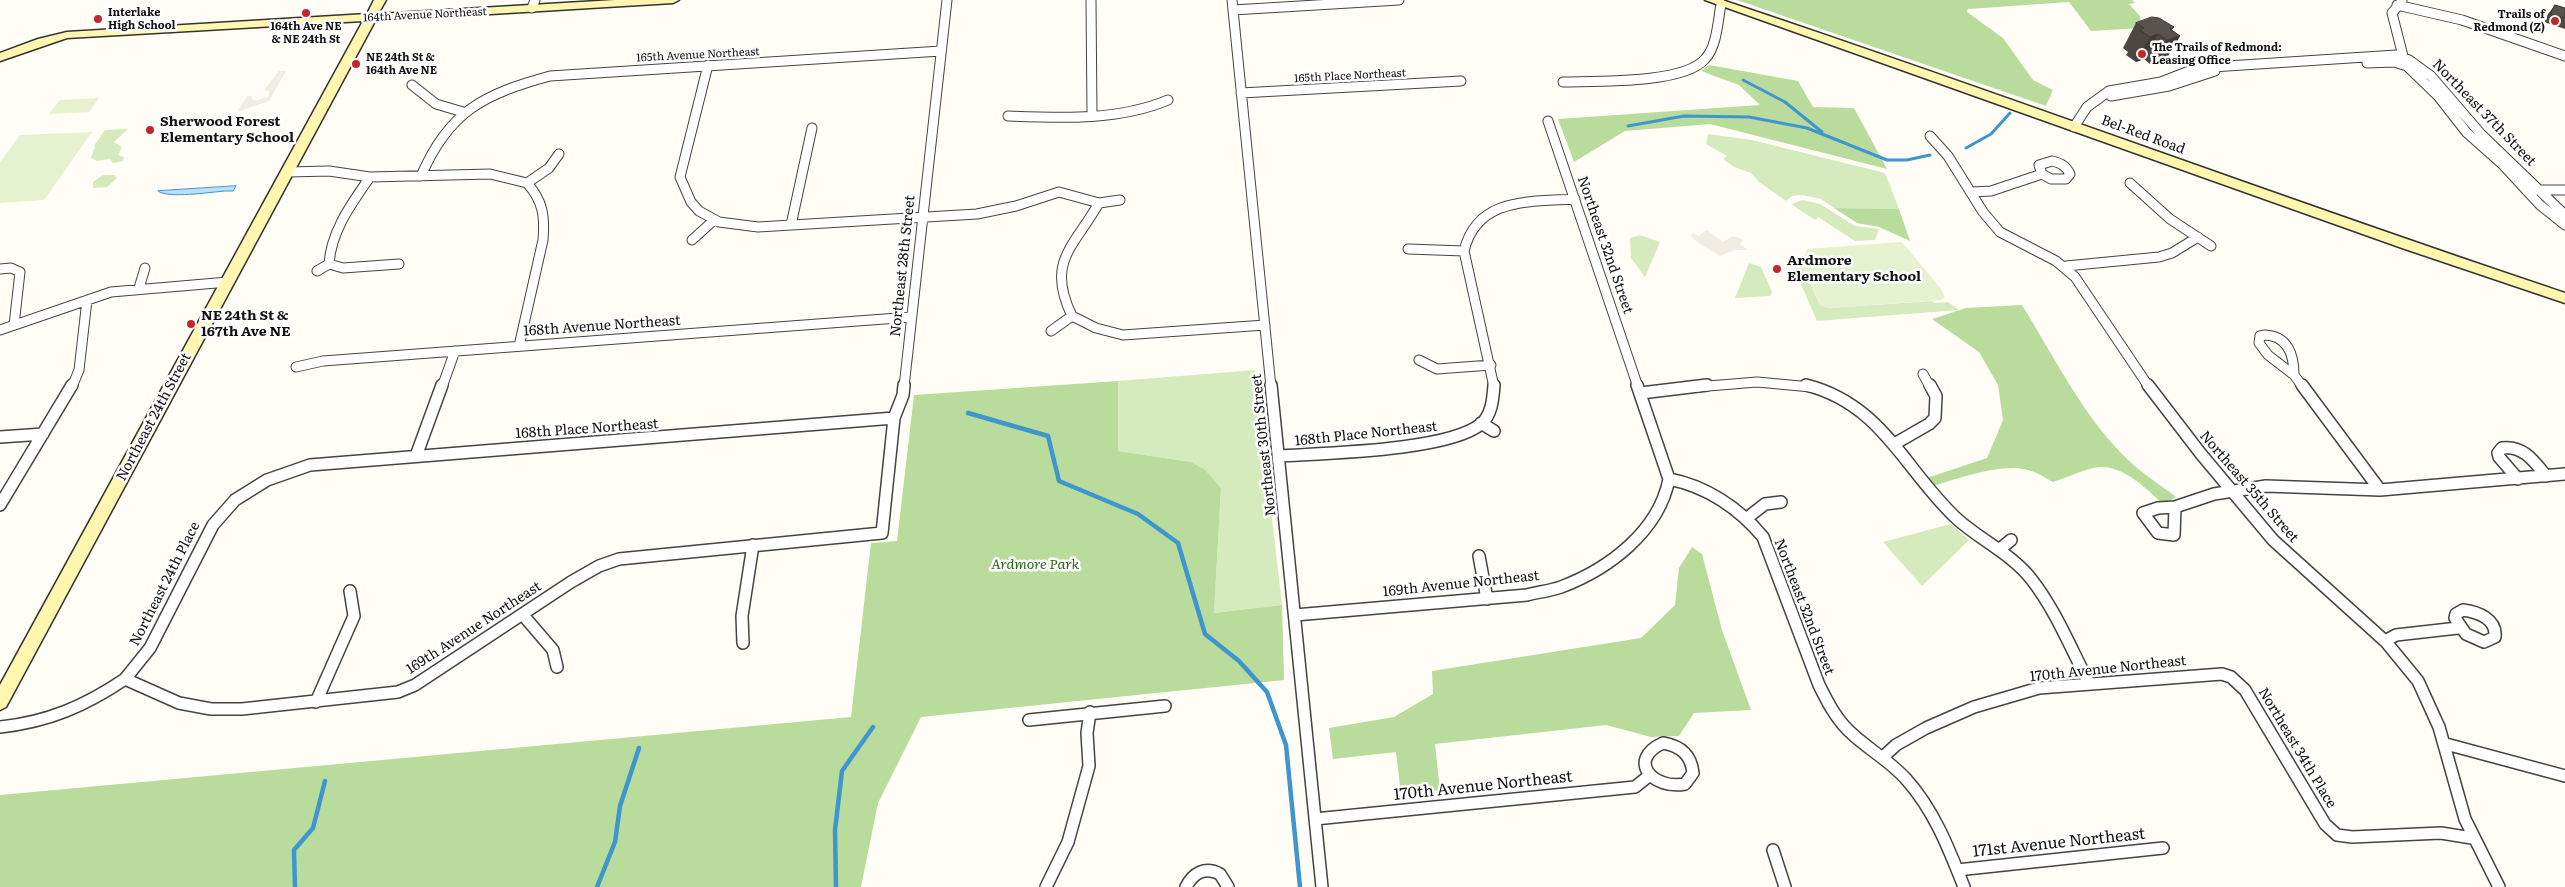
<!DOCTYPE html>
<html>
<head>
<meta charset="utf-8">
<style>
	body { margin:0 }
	canvas { display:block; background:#fffdf5 }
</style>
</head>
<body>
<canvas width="2565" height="887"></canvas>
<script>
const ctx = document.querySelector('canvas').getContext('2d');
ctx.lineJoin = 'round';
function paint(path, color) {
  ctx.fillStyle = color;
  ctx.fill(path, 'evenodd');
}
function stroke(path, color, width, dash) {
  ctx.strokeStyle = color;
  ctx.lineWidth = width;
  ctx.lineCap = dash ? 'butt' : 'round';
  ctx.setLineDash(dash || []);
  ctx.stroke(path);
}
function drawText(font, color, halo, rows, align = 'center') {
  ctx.font = font + ' Literata,serif';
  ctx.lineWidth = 5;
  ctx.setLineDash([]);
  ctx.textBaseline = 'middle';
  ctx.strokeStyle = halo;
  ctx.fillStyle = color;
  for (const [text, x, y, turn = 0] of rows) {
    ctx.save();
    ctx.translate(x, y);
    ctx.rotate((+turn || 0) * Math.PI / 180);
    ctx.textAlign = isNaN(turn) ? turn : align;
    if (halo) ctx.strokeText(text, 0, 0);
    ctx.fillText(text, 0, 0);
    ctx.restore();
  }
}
paint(new Path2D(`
	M128,129L114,142L122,147L118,155L124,157L123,161L113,163L110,159L97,161L91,158L95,147L94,146L105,130Z
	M1708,134L1752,140L1885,173L1899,209L1834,208L1821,199L1802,195L1792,196L1786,201L1758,181L1751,173L1734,167L1723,159L1727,156L1706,144Z
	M103,175H114L117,178L107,187L93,188V182Z
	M1803,200L1820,204L1855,226L1879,229L1875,240L1855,241L1818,217L1815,220L1791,204Z
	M1640,235L1660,242L1645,277L1631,258L1630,238Z
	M1749,263L1761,267L1772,292L1770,296L1735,298Z
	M1794,268H1803L1820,305L1829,308L1932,301L1934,303L1948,302L1959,310L1817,321Z
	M1255,370L1282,605L1214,613L1221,488L1191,462L1118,451V381Z
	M1951,524L1969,540L1922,586L1883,542Z`), '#d5ebbd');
paint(new Path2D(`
	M1737,0H2132L2135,3L2129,4L2140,16L2142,28L2091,31L2069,2L1968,9L1967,12L2003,38L2033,80L2053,90L2046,106Z
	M1709,65L1798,81L1813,107L1854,108L1887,169L1710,124L1625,131L1574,162L1558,119L1760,105L1739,85L1701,71Z
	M1834,208L1899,209L1910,241L1879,227L1857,223Z
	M2022,305C2053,355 2081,412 2122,454C2137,470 2158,483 2176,497L2164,505C2145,488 2121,462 2093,468C2080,471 2066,478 2053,482C2045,478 2037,472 2028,470C2002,462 1958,479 1932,486L1927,478L1987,458L2003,420L1998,385L1979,352L1932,319L1966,308Z
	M1118,381V451L1191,462L1205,470L1221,488L1214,613L1282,605L1284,680L921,717L878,803L861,887H0V795L851,717L871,543L897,541L914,395Z
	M1692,547L1702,554L1722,630L1751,710L1694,713L1679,736L1651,737L1606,725L1435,744L1440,790L1401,795L1396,752L1333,759L1329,728L1394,717L1433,694L1432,671L1641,638L1675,605L1679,568Z`), '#b9dc9c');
paint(new Path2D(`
	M99,98L89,112L49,114L60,100Z
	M92,132L44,200L0,203V162L20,135Z
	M1902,242L1941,289L1945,297L1942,300L1829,308L1820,305L1802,265L1807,249Z`), '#e6f2cf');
paint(new Path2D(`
	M279,71H286L269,101L237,112L247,96H252V99L256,101L269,96V91L264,90Z
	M1707,230L1723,242L1733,236L1744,240L1740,244L1748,250H1735L1720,256L1697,242L1690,235L1694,233L1698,236Z`), '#f1ede2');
const water = new Path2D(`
	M236,186L233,191H225C211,192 167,199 158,191Z`);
paint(water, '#b9e0f7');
stroke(water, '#3f96cf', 1);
stroke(new Path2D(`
	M1743,80L1785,102L1822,132
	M1628,126L1684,116L1749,117L1807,128L1887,160H1907L1930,155
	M1966,148L1991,134L2010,113`), '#3f96cf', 3);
stroke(new Path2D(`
	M968,413L1048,436L1059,481L1138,514L1178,543L1205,634L1239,661L1267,692L1286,745L1300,887
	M295,887L294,850L313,828L325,781
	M597,887L615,842L620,806L639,748
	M836,887L835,830L842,771L873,727`), '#3f96cf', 4.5);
const streetFar1 = new Path2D(`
	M1091,0L1092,114
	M1232,0L1271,387
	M2402,1L2392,13L2403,56L2402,62
	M2397,5L2462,20L2565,56
	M532,8L535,0
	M1233,10L1399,0
	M2367,63L2394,62L2407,66L2438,96L2467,133L2503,165L2540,205L2565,225
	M708,65L680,177L691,202L699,211L719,222L758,227L977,214L1016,206L1059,192L1099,203L1120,200
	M1563,82C1596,81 1684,84 1705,59C1717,47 1718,20 1721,4
	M412,85L436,104L463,112
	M1241,93L1461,81
	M2111,96L2169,86L2215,71
	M1008,116C1061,118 1118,121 1168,100
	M1548,121L1638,387
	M2074,127L2087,107L2109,91L2161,82L2197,68L2396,55L2409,60L2431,76L2481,134L2565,215
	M1930,136L1948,156L1983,212L2000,232L2056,261L2075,277L2149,387
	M2052,161C2061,163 2066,166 2070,174L2066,179H2051L2042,174L2039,165Z
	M288,172L329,171L370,177L490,174L527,183
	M421,176C449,111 484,94 550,76L941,51
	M2130,183L2170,219L2211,246
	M2534,190H2565
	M1972,192L1991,191L2042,174
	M791,225L812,128
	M692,240L713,221
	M1408,249L1464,251
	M329,264C331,231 352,203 370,177
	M329,264L343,268L399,264
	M2066,266L2159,257L2172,253L2198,237
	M0,269L11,268L20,272L14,325
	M317,271L329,264
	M139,288L145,268
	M1072,316L1096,328L1123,335L1265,325
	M0,330L111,292L228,282
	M1051,331L1072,316C1046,262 1073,248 1099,203
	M2265,335C2288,336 2294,355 2294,375L2268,355L2259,343L2260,336Z
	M519,346L543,240C545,216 543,201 527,183L549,168L559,154
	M1419,360L1437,369L1491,365
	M296,367L323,361L911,317
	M1923,374L1930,387
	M2294,375L2303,387
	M72,387L79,370L87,300
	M442,387L455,351
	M904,387L947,0
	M1494,387L1464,251C1477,197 1529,202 1575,199
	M1696,387L1757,382L1811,387`);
const street = new Path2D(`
	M1271,385L1322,887
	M1637,385L1669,479C1706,486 1739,508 1763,537L1819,685C1827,701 1835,717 1848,730C1866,748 1889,760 1906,779C1934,810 1949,849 1964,887
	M1806,385C1882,404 1904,469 1956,518C1980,540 2012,554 2032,580C2056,611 2071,649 2089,683
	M2148,385L2201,454L2273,540L2386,642L2418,681L2439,727L2465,819L2499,887
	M2302,385L2380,490
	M1641,393L1707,385
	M1481,423L1494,431
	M0,437L43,434
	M1896,443L1929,424L1935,418L1936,396L1930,385
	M416,456L442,385
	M1279,456C1324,453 1448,451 1481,424C1492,415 1493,398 1494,385
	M2518,479L2499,457L2498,453L2502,448C2523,445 2534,461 2546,476
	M0,505L72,385
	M2175,507L2174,535L2158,533L2143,513L2158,508Z
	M2175,507L2214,494L2266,486L2380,490L2565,474
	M1747,518L1765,504L1781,502
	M2000,549L2011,540
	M1479,556L1487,599
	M2463,610C2478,612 2497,619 2495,637L2484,642L2466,634L2455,618L2456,614Z
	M523,615L553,650L557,667
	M1295,615L1527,595C1538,592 1550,591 1561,587C1609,569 1659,531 1669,479
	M2385,641L2396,635L2458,628
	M743,643L742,616L753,545
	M125,679L150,648L213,525L235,500L267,480L310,465L894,418
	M316,702L354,616L350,591
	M1029,720L1165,706
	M0,727C48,722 85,706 125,679L179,703L211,709H242L398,692L415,685L571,582L599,566L619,559L882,533L894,418L903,395L904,385
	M1663,743C1681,746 1691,755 1693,773L1685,784C1653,790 1626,760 1663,743Z
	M2446,744L2565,776
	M1883,757L1896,745L1926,728L1974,707L2039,688L2222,674L2231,677L2245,690L2325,824L2337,835L2352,837L2441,833L2472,838
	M1315,819L1635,787L1650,775
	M1773,850L1785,887
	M1957,870L2163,848
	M1046,887L1068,842L1089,766L1087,733L1090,712
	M1186,887C1193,873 1205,866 1220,874L1228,887`);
const secondary = new Path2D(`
	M374,0H386L378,14L615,0H679L673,3L375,21L6,707L0,710V685L363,21L67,38L0,61V53L38,39L67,32L367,14Z
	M1705,0H1722C2004,94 2283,199 2565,293V303L2402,248Z`);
stroke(streetFar1, '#444', 11);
stroke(street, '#444', 14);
stroke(secondary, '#333', 3);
stroke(streetFar1, '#fff', 9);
stroke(street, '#fff', 11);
paint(secondary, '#fff6b0');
paint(new Path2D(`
	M2555,5L2565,8V29L2544,22L2548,14Z
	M2136,23L2174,27L2172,30L2180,36L2165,61L2152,66L2144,59L2136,62L2126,55L2128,52L2123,48Z`), '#4d4742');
paint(new Path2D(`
	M2158,34L2144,59L2136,62L2150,37Z
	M2180,36L2165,61L2152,66L2167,40Z`), '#3f3936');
const building = new Path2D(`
	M2555,5L2565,8V18L2551,14Z
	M2152,17L2159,18L2174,27L2170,29L2180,36L2167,40L2158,34L2150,37L2140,30L2144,28L2136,23Z`);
paint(building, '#5a524d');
stroke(building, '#3f3936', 1);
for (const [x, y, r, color] of [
	[306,13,5,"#c4262e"],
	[98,19,5,"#c4262e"],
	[2555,21,5,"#c4262e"],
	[2142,54,5,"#c4262e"],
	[356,64,5,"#c4262e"],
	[150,130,5,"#c4262e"],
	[1777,269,5,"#c4262e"],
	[191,324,5,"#c4262e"]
]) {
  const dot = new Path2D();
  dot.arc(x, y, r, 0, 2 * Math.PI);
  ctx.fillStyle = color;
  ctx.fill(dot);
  stroke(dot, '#fff', 2);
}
drawText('bold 11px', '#111', '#fff', [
	["Interlake",108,13],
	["High School",108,26],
	["Trails of",2545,15,"right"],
	["Redmond (Z)",2545,28,"right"],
	["164th Ave NE",306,27,"center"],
	["& NE 24th St",306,40,"center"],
	["The Trails of Redmond:",2152,48],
	["Leasing Office",2152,61],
	["NE 24th St &",366,58],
	["164th Ave NE",366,71]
], 'left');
drawText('11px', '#111', '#fff', [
	["164th Avenue Northeast",425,15,-3],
	["165th Avenue Northeast",698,55,-3],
	["165th Place Northeast",1350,76,-3]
]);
drawText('14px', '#111', '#fff', [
	["Northeast 37th Street",2484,113,46],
	["Bel-Red Road",2143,135,20],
	["Northeast 32nd Street",1605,245,71],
	["Northeast 28th Street",903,266,-84],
	["168th Avenue Northeast",602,326,-4],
	["Northeast 24th Street",154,417,-62],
	["168th Place Northeast",587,429,-4],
	["168th Place Northeast",1366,434,-6],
	["Northeast 30th Street",1264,445,-96],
	["Northeast 35th Street",2249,487,49],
	["Northeast 24th Place",165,584,-63],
	["169th Avenue Northeast",1461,584,-6],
	["Northeast 32nd Street",1804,607,69],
	["169th Avenue Northeast",474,628,-33],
	["170th Avenue Northeast",2108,669,-6],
	["Northeast 34th Place",2297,748,59]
]);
drawText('bold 14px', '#111', '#fff', [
	["Sherwood Forest",160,122],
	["Elementary School",160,138],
	["Ardmore",1787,261],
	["Elementary School",1787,277],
	["NE 24th St &",201,316],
	["167th Ave NE",201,332]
], 'left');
drawText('italic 14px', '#2f6b1f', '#fff', [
	["Ardmore Park",1035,565]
]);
drawText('16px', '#111', '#fff', [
	["170th Avenue Northeast",1483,786,-6],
	["171st Avenue Northeast",2059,843,-6]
]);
</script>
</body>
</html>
